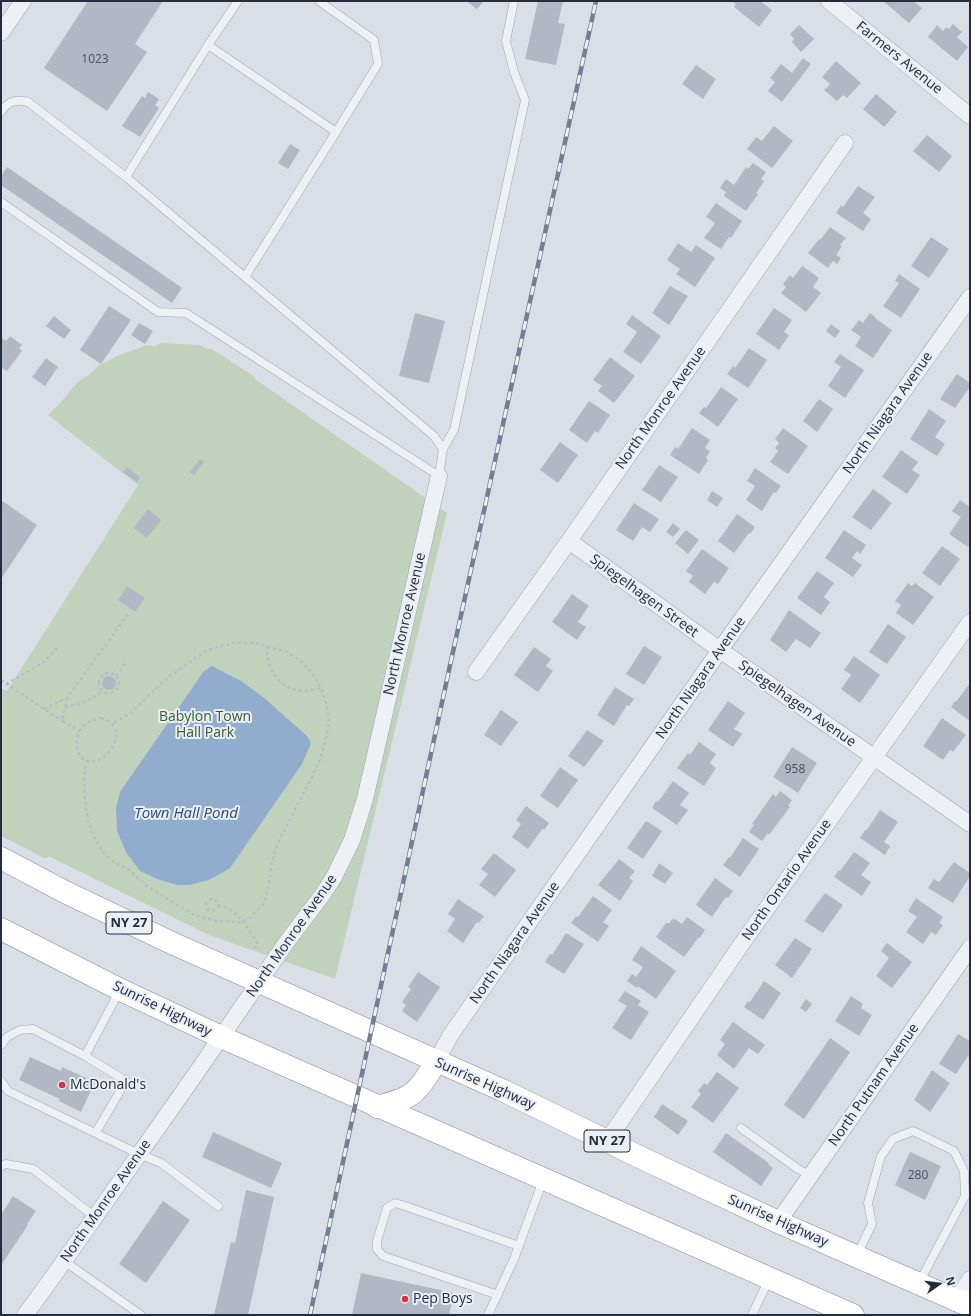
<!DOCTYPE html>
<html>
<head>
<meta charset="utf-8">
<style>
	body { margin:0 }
	#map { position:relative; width:971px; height:1316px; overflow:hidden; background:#dadfe7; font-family:"Open Sans",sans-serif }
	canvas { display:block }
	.frame { position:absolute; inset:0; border:2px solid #232d3e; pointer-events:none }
	.north { position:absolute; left:919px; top:1264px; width:40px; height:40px; -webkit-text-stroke:3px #eaeef5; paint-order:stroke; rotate:76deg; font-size:11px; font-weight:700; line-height:16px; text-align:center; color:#232d3e }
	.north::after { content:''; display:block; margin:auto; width:14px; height:18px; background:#232d3e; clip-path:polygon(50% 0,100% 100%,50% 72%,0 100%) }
</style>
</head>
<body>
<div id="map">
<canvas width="971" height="1316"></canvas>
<div class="frame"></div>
<div class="north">N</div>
</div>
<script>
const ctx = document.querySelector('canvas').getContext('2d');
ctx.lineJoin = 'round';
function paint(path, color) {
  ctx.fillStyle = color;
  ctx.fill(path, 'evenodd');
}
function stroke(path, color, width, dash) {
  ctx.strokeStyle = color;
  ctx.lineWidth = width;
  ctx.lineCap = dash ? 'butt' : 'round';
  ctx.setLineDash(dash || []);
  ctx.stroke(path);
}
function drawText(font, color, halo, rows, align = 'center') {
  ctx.font = font + ' "Open Sans",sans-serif';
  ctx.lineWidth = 4;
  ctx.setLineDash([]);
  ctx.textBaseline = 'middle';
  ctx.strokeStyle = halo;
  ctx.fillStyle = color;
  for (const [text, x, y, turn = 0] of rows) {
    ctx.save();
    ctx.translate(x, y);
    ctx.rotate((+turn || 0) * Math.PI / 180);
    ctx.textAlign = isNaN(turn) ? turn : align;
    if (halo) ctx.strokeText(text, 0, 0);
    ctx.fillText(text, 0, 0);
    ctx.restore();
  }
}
paint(new Path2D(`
	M161,343L200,345L207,349H212L255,377V379L447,513L335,979L209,935L50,857L44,858L1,836V688L7,691L138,485L48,415L62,401L78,382L90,374L99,365L120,355L147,345L154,346Z`), '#c0d2bb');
paint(new Path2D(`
	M212,666L241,681L263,697L307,736L311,743L302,764L230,868L209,880L189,885H177L157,879L140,871L126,852L117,831L116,808L120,792L204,671Z`), '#91accc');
paint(new Path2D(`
	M88,1H163L135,44L147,52L107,111L44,68Z
	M466,1H484L477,9Z
	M538,1H563L558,23L565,24L556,65L525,59Z
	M731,1H760L772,10L759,27L734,7L736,4Z
	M883,1H913L922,8L909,23Z
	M953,24L962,32L957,37L968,47L957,61L928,37L937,25L943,31L946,27L949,29Z
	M799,25L814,39L801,52L792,42L794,39L790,34Z
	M803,58L811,64L782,102L768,91L775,82L770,78L781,64L792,73Z
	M836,61L861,83L847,98L843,95L837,101L824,90L830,84L822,77Z
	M696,65L716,79L703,99L682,84Z
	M148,92L159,99L155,105L159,108L140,137L122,126L142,96L145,98Z
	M876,94L897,112L884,127L863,109Z
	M774,126L793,141L772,168L747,149L756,137L762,141Z
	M927,135L952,156L939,172L913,151Z
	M290,144L300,150L288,169L278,163Z
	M753,163L766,172L761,179L764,181L756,193L758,194L746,211L724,196L726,192L720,188L726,179L734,185L746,167L748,169Z
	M7,167L182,288L172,303L1,185V176Z
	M858,186L875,197L863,213L871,219L863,231L836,213L841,205L843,207Z
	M716,203L742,221L731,238L729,237L721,249L704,238L715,223L706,217Z
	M830,227L846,238L840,245L842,246L836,255L841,258L837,264L833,261L828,268L808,253L819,239L820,240Z
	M931,237L949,249L929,278L911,266Z
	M678,243L691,252L696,245L715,258L695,287L676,274L680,269L667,260Z
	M802,266L819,278L813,287L821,293L806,312L781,293L786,287L783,284L790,275L793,278Z
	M899,274L920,289L901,318L883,306L899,283L895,281Z
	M670,286L688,296L669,325L652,313Z
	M109,306L131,320L101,364L80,350Z
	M774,308L792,320L784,332L789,335L779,350L756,334Z
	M415,313L445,321L429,383L399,376Z
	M870,313L875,317V318L892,330L873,358L855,346L861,337L851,330L859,320L863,323Z
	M632,315L661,336L641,364L623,352L637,332L626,324Z
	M54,316L71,330L64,339L46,326Z
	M139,323L153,331L145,344L131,335Z
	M831,324L840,331L835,338L826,331Z
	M10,336L22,345L19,348L22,351L7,371L1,367V340L2,338L6,341Z
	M749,348L767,360L748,388L727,374L733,366L735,368Z
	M840,354L864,370L845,398L828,386L841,367L834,362Z
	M610,357L635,376L614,403L598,391L602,386L593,380Z
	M46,358L58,367L45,386L32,377Z
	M957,374L970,383V387L955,408L940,399Z
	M721,387L738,399L718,427L699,413L704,407L706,408Z
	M819,399L833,409L817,432L803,421Z
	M589,401L610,415L598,433L595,431L587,443L569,430Z
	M929,409L946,421L935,437L945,444L937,456L910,439Z
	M692,428L710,440L705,448L710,451L706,458L708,460L699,474L670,455L675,447L678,449Z
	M783,428L808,446L788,474L770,462L778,451L775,448L779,443L775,439Z
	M560,442L578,455L558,483L540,470Z
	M901,450L918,462L912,470L920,475L907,494L882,477Z
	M200,459L204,462L194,475L190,472Z
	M659,465L678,477L661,502L642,490Z
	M127,467L140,477L137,482L123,472Z
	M755,468L781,486L776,493L774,492L762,511L746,500L755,486L747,481Z
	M873,489L892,503L871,530L852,517Z
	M712,491L723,498L717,507L707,500Z
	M1,500L37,525L1,579Z
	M960,500L970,507V544L968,547L949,534L961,517L952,511Z
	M634,503L659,519L650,532L642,527L633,541L616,530Z
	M148,509L161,520L147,538L134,528Z
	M737,514L755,527L750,534L749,533L734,553L718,541Z
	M673,523L680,529L673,537L666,532Z
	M686,530L699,540L688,554L675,543Z
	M844,530L866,545L860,554L857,551L852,558L862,565L853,577L825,558Z
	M942,546L960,559L940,586L922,573Z
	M702,549L729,568L718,584L714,582L705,594L689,582L693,576L686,571Z
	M817,571L834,583L824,597L830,602L821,615L797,598Z
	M908,583L912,586L915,583L934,597L913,625L896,613L901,605L895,601Z
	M127,586L145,598L135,612L118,600Z
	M572,594L589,606L578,622L586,627L577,640L552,622Z
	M789,610L821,633L810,648L796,639L786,652L770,640Z
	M888,624L906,637L887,664L869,652Z
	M644,646L662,657L644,685L626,674Z
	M534,647L551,659L546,666L553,671L538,692L514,675Z
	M854,656L880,675L860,703L841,689L851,675L844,670Z
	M102 683a7 7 0 1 1 14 0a7 7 0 1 1-14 0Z
	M970,683V721L951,707L955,701L956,702Z
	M615,687L634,699L629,706L627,705L614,726L597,715Z
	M728,701L745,713L734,729L742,734L733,747L708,730Z
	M501,710L518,722L501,746L484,735Z
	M942,718L966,735L953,752L950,750L943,760L923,746Z
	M587,730L604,741L584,767L568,756Z
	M699,742L716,754L710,763L716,768L704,786L677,768L688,753L690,755Z
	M792,747L817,763L798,793L773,777Z
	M560,767L578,780L558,808L540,796Z
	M673,781L689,793L680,805L688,810L677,825L652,808L656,801L658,802Z
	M780,791L792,800L788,806L790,807L769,835L768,833L762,841L749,832L754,825L752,824L773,794L776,797Z
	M526,806L549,823L544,830L543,828L528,849L512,837L521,824L516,820Z
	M880,810L898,822L884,842L890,846L885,855L860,838L865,830L866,831Z
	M646,821L662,831L643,859L627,848Z
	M743,838L759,849L740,877L723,865L729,857L730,858Z
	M854,852L870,863L861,875L871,882L862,896L834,877L839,870L840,871Z
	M494,853L516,870L495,897L479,885L488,874L481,869Z
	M619,859L635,871L629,878L633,881L620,901L598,885Z
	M954,862L970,873V876L953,903L928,888L934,879L939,882Z
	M659,863L673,873L665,884L652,876Z
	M715,878L733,891L728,898L726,897L712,917L696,905Z
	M825,893L843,905L823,933L804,921Z
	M593,896L612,910L603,922L609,926L598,942L571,923L576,916L578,917Z
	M916,898L943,917L939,923L943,925L936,935L931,932L923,944L906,932L917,917L908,911Z
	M458,899L484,916L479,923L477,922L463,943L447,931L455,919L448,914Z
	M687,917L705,930L700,938L699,937L684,957L656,937L666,923H670L671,920L675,919L682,924Z
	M566,933L584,944L564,974L545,962L550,954L552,955Z
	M795,938L812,949L792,978L775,965Z
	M887,943L912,962L892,988L876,976L889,958L881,951Z
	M641,946L676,971L656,999L638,986L637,988L627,981L632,974L636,977L643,967L632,960Z
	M418,972L440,987L417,1022L402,1011L406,1005L402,1002L411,989L408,987Z
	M764,981L781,993L763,1020L744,1007L748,1001L750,1002Z
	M625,991L641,1001L638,1005L649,1012L631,1040L612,1028L627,1006L618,1001Z
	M851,996L863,1004L861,1008L872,1015L859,1036L835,1021Z
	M806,999L812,1004L806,1012L800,1008Z
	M733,1022L765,1045L758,1054L749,1048L734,1069L717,1055L725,1044L720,1040Z
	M958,1034L970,1041V1058L968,1056L956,1074L939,1064Z
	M830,1038L850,1052L804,1119L784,1105Z
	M30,1057L61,1071L62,1067L95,1082L81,1112L59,1101L60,1099L19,1080Z
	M932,1070L950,1083L930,1112L914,1100Z
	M717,1072L739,1088L713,1123L691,1107L701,1094L698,1091L704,1083L707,1085Z
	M662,1104L688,1121L678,1135L654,1117Z
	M213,1132L282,1163L271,1188L202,1157Z
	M726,1133L769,1163L768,1164L773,1168L761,1186L713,1152Z
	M910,1152L941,1166L925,1200L895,1185Z
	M246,1190L274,1197L248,1315H214L231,1242L235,1243Z
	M13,1196L36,1211L27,1224L28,1225L1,1265V1215Z
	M163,1201L190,1220L146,1283L119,1264Z
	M361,1273L454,1293L449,1315H352Z`), '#b1b8c4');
const service = new Path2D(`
	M319,1L374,40L378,64L336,132
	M208,45L336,132L245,277
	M1,112C8,101 16,99 28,102L126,177L434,436L443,449L439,476L186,313L158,312L1,202
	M126,177L208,45L238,1
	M443,449L454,430L525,100L514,72L506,41L514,1
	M1,1045L7,1037L20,1030L33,1029L85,1056L126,1081L96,1132
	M85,1056L120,990
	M1,1081L8,1091L139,1154L161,1163L218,1206
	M741,1128L798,1169L811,1176
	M1,1166L6,1164L33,1169L95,1217
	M857,1255L872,1224L868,1203L881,1156L893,1139L913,1131L954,1151L964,1171L965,1196L919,1283
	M64,1261L141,1315
	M498,1295L383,1256L377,1249V1241L387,1208L395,1203L405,1206L519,1246
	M488,1315L514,1259L543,1180
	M752,1315L769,1279`);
const minor = new Path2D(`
	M829,1L970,116
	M1,33L23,1
	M569,541L720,650L970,824
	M476,672L569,541L845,143
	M436,1062L450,1036L486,984L720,650L970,297
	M607,1141L743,942L970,622
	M778,1222L970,948
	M956,1300L970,1279
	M25,1315L50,1281L197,1072L286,943L323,894L334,877L352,840L365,799L439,476`);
const trunk = new Path2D(`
	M1,858L65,892L174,944L502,1090L650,1162L778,1222L956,1300L970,1303
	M1,929L121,990L221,1037L853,1315
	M377,1107C415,1097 416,1094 436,1062`);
const motorway = new Path2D(`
	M956,1300L970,1306`);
stroke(service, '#9fa6b1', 9);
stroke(minor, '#9fa6b1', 17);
stroke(trunk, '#808c9f', 23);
stroke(motorway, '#808c9f', 23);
stroke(new Path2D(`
	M267,646C266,666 276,685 296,690C304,692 313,689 321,688
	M99 683a10 10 0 1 1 20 0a10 10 0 1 1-20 0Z
	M116,676L126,662
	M1,680L62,721
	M6,684L44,662L58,647
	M67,698L62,721L80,731
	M65,707C80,704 91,701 103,690
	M44,709L67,698L128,614
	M101,718C139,729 95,781 79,754C74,744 78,729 87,723C91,720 96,719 101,718Z
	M87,760L84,777L85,800L88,821L94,837L103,852L114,862L129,870L148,887L194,915L217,921L240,922L249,919L264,903L269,883L272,862L277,844L312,777L321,757L326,738L329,720L326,703L321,688L313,674L302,662L287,652L255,643H233L208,650L168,677L132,712L112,724
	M206 905a6 6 0 1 1 12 0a6 6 0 1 1-12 0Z
	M218,905C239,910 247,927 258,944L253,951`), '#b8bdc5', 2.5, [3, 3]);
stroke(service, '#edf0f5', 8);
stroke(minor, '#edf0f5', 16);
stroke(trunk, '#fff', 22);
stroke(motorway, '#fff', 22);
const rail = new Path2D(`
	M310,1315L449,670L596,1`);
stroke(rail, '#727e92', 4.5);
stroke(rail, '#eaeef5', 3, [9]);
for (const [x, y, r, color] of [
	[62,1085,4,"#dc3046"],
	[405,1299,4,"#dc3046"]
]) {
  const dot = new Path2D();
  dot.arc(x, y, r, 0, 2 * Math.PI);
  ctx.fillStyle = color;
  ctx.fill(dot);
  stroke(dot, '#eaeef5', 1.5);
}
drawText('12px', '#465060', null, [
	["1023",95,60],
	["958",795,770],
	["280",918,1176]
]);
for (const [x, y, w] of [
	[129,923,46],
	[607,1141,46]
]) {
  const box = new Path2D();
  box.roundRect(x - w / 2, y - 11, w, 22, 3);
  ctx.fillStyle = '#eaeef5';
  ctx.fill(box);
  stroke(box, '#232d3e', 1);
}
drawText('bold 13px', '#232d3e', null, [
	["NY 27",129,923],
	["NY 27",607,1141]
]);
drawText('14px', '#232d3e', '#eaeef5', [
	["Farmers Avenue",899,58,39],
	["North Monroe Avenue",661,408,-55],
	["North Niagara Avenue",888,413,-55],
	["Spiegelhagen Street",644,596,36],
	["North Monroe Avenue",405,624,-77],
	["North Niagara Avenue",701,678,-55],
	["Spiegelhagen Avenue",797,704,35],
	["North Ontario Avenue",787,880,-55],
	["North Monroe Avenue",292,936,-55],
	["North Niagara Avenue",515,943,-55],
	["Sunrise Highway",162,1009,26],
	["Sunrise Highway",485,1084,24],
	["North Putnam Avenue",874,1085,-55],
	["North Monroe Avenue",106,1201,-55],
	["Sunrise Highway",778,1221,24]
]);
drawText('14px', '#375b2f', '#eaeef5', [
	["Babylon Town",205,717],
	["Hall Park",205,733]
]);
drawText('14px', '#232d3e', '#eaeef5', [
	["McDonald's",70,1085],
	["Pep Boys",413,1299]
], 'left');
drawText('italic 15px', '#2a4a76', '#eaeef5', [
	["Town Hall Pond",186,814]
]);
</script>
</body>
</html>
